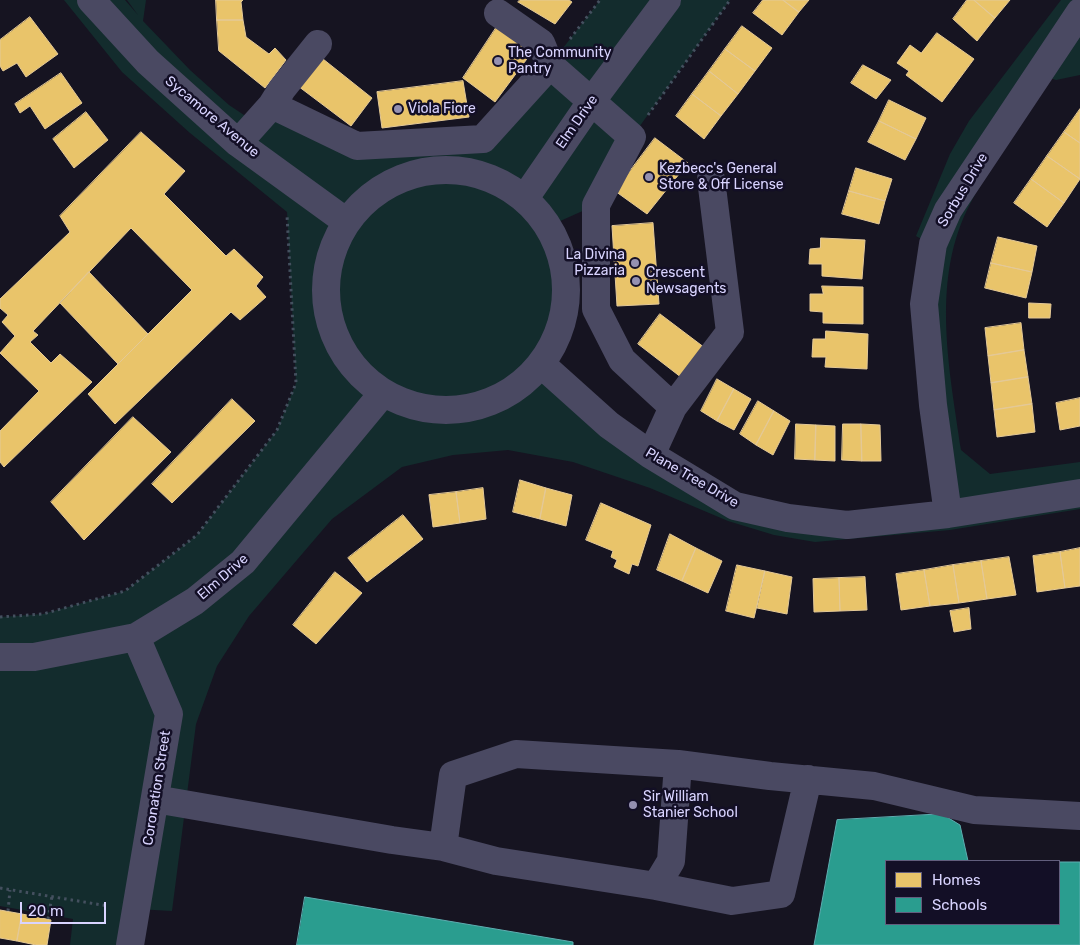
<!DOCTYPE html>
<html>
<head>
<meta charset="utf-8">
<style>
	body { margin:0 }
	#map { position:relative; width:1080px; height:945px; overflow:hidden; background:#161421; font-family:Rubik,sans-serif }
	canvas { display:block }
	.legend { position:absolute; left:885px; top:860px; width:175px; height:65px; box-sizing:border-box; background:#130f26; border:1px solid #625e7d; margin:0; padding:6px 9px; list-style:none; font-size:15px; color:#d9d4ff }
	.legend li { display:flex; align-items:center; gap:10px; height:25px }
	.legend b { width:25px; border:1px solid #625e7d }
	.scale { position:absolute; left:20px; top:902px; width:86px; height:22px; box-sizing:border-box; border:2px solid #d9d4ff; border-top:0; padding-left:6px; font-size:15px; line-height:18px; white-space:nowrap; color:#d9d4ff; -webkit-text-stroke:4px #130f26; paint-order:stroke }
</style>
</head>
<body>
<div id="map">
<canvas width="1080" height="945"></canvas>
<ul class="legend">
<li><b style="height:14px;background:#e9c46a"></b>Homes</li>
<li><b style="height:14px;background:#2a9d8f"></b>Schools</li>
</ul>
<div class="scale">20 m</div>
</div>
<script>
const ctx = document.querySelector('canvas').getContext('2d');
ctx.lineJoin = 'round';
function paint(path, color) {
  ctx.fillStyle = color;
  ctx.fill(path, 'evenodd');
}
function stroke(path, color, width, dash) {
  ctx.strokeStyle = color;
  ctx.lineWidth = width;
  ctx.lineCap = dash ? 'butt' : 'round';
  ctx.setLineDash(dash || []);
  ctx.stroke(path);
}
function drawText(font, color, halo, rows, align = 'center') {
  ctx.font = font + ' Rubik,sans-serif';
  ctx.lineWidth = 5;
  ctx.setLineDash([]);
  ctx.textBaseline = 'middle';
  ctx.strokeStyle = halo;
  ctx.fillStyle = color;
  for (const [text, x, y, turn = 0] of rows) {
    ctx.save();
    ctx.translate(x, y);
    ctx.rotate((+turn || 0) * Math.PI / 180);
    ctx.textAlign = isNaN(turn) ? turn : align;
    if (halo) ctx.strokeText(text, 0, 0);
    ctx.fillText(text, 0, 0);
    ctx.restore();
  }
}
paint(new Path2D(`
	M64,0H125L138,15L127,0H146L143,21L190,70L229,105L256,123L272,105L357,146L483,139L550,65L600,0H730L632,137L596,205L549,226L563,260L567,296L559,332L541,364L609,425L788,518L948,514L932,245L916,236L950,154L969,121L1061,0H1080V75L1056,80L1050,78C1021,121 990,163 967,210C931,285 950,372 961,450L990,474L1080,462V509L950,530L815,542L774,535L728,521L650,488L573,462L508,450L453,455L402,467L332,519L249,616L217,666L196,724L172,911L136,909L130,945H70L73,919L0,906V617L43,614L125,591L197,535L277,430L296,383L287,212L190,133L122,72Z`), '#132c2d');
const homes = new Path2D(`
	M216,0H243L241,2L243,20H217Z
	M520,0H569L572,2L555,24L518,2Z
	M763,0H783L799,12L782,35L753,13Z
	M783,0H809L799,12Z
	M967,0H974L995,18L977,41L953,19Z
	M974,0H1010L995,18Z
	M30,17L58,54L26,77L17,63L3,71L0,66V40Z
	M217,20H243L246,37L269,54L275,48L286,60L265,88L219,51Z
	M500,22L535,48L495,102L463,78Z
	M742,26L772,48L755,71L725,49Z
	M937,33L974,59L942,102L906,75L909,71L897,63L910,45L921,53Z
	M725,49L755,71L738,94L709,71Z
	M318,55L372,98L351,126L294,83Z
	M863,65L891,80L876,99L851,83Z
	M709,71L738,94L721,116L692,94Z
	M61,73L82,103L45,129L30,106L20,113L15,104Z
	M463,81L469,117L382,128L377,92Z
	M692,94L721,116L704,139L676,116Z
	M889,100L926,118L916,139L879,121Z
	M1080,109V143L1064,132Z
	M86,112L108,140L74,168L53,139Z
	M879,121L916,139L905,160L868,142Z
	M141,132L185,171L164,194L226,256L234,249L263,277L256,286L266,297L240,320L231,312L115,424L88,394L192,290L131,228L33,331L38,335L30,342L51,363L60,354L92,382L4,467L0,462V431L39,391L0,353L15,336L2,322L8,315L0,308V299L70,232L60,216Z
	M1064,132L1080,143V179L1047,156Z
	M655,138L688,163L647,214L615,191Z
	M1047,156L1080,179L1064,203L1031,179Z
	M856,168L892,179L885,201L849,191Z
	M1031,179L1064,203L1047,227L1014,203Z
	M849,191L885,201L879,224L842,214Z
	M653,223L659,304L617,306L612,226Z
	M998,237L1037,246L1032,272L991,263Z
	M821,238L865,240L862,279L822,276V264H809L810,249L820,248Z
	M991,263L1032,272L1026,298L985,288Z
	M89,272L148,334L118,364L60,303Z
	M822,286L863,287V324L823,323V312L810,311V294H823Z
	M1029,303L1051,304L1050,318H1029Z
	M660,314L709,351L686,381L638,344Z
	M1021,323L1024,350L988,356L985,328Z
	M826,331L868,334L867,369L825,367L826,357H812L813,339H825Z
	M1024,350L1028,377L991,383L988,356Z
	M1028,377L1032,404L994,410L991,383Z
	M717,379L734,389L717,421L701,411Z
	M734,389L751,399L734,430L717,421Z
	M1080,398V426L1060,430L1056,403Z
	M232,399L255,421L172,503L152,484Z
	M758,401L774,411L756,445L740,434Z
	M1032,404L1035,432L997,437L994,410Z
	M774,411L790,421L773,455L756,445Z
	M133,417L171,452L84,540L51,502Z
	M796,424L816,425L815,460L795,459Z
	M843,424H861L862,461L842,460Z
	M861,424L880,425L881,461H862Z
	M816,425L835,426V461L815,460Z
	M520,480L546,488L540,519L513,512Z
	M483,488L486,519L460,523L456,492Z
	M546,488L572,495L566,526L540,519Z
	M456,492L460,523L433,527L429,495Z
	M601,503L651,525L638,566L632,564L629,574L614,567L617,560L611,557L613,551L586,540Z
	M403,515L423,539L367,582L348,558Z
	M670,534L696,548L682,581L657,570Z
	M696,548L722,561L708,593L682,581Z
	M1080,548V586L1065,588L1060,552Z
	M1060,552L1065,588L1037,592L1033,556Z
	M1009,557L1016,595L987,599L981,561Z
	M981,561L987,599L959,603L953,565Z
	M737,565L765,571L754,618L726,611Z
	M953,565L959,603L930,606L924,570Z
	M924,570L930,606L901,610L896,574Z
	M765,571L792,577L787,614L757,608Z
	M335,572L362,593L316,644L293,625Z
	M865,577L867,610L840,611L839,578Z
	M839,578L840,611L814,612L813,579Z
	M969,608L971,629L954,632L950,611Z
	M0,910L22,914L17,941L0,938Z
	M22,914L51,920L47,945H36L17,941Z`);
paint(homes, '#e9c46a');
stroke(homes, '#e4c997', 1);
const schools = new Path2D(`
	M942,814L960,825L968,861H886V924H1059V862H1080V945H814L837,820Z
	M305,897L573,942V945H297Z`);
paint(schools, '#2a9d8f');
stroke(schools, '#5eaeb1', 1);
stroke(new Path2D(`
	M570,39L600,0
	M648,115L730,0
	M0,617L43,614L125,591L197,535L277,430L296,383L287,215
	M0,888L108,906
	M8,911L10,890
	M48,919L52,896`), '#44505f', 3, [2.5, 4]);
stroke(new Path2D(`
	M91,0L148,62L238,143L344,220
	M498,13L541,43L550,65
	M272,105L282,89L318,44
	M238,143L272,105L357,146L483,139L550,65L632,137L596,205V309L622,360L673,407L651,455
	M326 290a120 120 0 1 1 240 0a120 120 0 1 1-240 0Z
	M525,198L591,102L667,0
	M541,364L609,425L651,455L735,506L788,518L847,525L948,514L1080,493
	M673,407L730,332L711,179
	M948,514L933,405L924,304L933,244L948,210L1080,12
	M0,657H34L136,637L195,601L243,562L383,393
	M155,799L392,840L443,847L496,861L656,886L671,861L678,764
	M443,847L453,775L516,754L678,764L770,776L874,786L974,810L1080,816
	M656,886L732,901L781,894L808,779
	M130,945L169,714L136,637`), '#4a4962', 28);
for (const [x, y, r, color] of [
	[498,61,5,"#9591b1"],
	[398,109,5,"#9591b1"],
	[649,177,5,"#9591b1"],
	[635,263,5,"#9591b1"],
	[636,281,5,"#9591b1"],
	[633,805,5,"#9591b1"]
]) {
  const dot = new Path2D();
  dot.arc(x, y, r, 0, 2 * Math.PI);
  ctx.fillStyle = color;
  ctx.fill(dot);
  stroke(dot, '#130f26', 2);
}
drawText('14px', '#d9d4ff', '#130f26', [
	["The Community",508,53],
	["Pantry",508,69],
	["Viola Fiore",408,109],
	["Kezbecc's General",659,169],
	["Store & Off License",659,185],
	["La Divina",625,255,"right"],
	["Pizzaria",625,271,"right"],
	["Crescent",646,273],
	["Newsagents",646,289],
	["Sir William",643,797],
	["Stanier School",643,813]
], 'left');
drawText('14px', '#d9d4ff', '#130f26', [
	["Sycamore Avenue",212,117,40],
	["Elm Drive",577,122,-55],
	["Sorbus Drive",963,190,-59],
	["Plane Tree Drive",692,478,30],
	["Elm Drive",223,577,-41],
	["Coronation Street",157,788,-81]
]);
</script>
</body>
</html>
